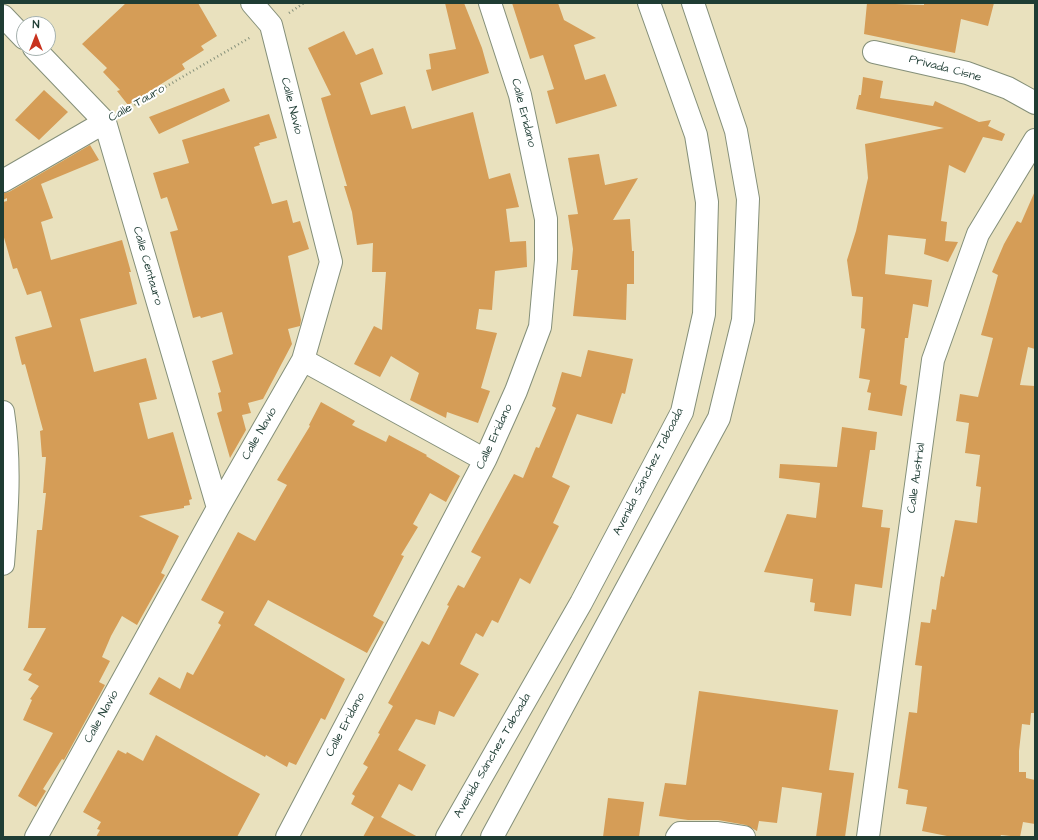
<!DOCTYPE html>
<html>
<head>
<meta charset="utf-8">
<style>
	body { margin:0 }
	#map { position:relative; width:1038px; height:840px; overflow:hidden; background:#e9e1be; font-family:"Architects Daughter",sans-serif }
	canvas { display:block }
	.frame { position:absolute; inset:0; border:4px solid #1f3d34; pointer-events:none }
	.north { position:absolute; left:16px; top:16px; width:40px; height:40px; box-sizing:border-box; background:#fff; border:1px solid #a5b1ae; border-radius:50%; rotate:0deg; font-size:11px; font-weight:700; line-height:16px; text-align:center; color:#1f3d34 }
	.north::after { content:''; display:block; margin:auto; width:14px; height:18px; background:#c8321e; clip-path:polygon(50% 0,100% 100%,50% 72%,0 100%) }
</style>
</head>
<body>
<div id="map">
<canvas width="1038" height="840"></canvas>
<div class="frame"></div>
<div class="north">N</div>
</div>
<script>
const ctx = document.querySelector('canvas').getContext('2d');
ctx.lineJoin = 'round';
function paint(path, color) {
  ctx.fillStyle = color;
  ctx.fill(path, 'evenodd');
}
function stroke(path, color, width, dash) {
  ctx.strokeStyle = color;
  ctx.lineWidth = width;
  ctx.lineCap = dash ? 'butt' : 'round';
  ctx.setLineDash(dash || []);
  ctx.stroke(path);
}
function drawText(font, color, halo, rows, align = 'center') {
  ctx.font = font + ' "Architects Daughter",sans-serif';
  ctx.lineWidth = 4;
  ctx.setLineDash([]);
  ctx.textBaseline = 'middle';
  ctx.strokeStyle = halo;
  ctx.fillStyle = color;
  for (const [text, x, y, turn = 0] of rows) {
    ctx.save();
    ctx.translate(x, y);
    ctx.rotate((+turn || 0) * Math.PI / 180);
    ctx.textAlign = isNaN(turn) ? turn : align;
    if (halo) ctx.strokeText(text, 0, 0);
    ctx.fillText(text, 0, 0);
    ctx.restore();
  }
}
paint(new Path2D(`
	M126,3H198L217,36L201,46L204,50L182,64L185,69L128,105L117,91L120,90L103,72L107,68L82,44Z
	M445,3H464L482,48L489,73L432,91L426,70L431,69L429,54L456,49Z
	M512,3H558L564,20L596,38L574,45L585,80L605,74L617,106L556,124L547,91L554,89L543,55L530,59Z
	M867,3L924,5V3H994L988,26L961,19L955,53L864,34Z
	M344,31L356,55L373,48L383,74L360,83L371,115L405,106L412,129L473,112L489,179L510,173L519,207L506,209L510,242L526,241L527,267L495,271L492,310L479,309L476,329L497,333L481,388L490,391L478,423L447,412L446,418L410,400L419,373L391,356L380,377L354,364L374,326L382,330L386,272H372L373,243L357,245L352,212L344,186H347L321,98L331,95L308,48Z
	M863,77L883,81L880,98L933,106L935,101L979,122L991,120L988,126L1005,134L1002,141L983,137L965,173L949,165L941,221L947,222L945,241L958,242L948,262L924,254L926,239L888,235L885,274L932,280L928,307L913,304L908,338H905L900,384L907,386L902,416L868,410L871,393L867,392L870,380L859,378L865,329L861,328L863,297L852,296L847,260L856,231L868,178L865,144L944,128L856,109L859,95H861Z
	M224,88L230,101L159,134L149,117Z
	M44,90L68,112L39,140L15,120Z
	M269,114L277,138L259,143L260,145L254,147L272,204L287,200L293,223L300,221L309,249L288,256L301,320L300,326L288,329L292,344L263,399L248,403L251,413L242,415L246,430L230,458L217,413L222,411L218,393L221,392L212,361L233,354L222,312L201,318L200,316L193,318L170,232L178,230L167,197L161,199L153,173L189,163L182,140Z
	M90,145L99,160L41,184L53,218L41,222L51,260L122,240L131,272H129L137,304L80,319L94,372L146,358L157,399L139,403L148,439L173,432L192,499L189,500L190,505L184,506V508L139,516L179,536L161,573L165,575L137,625L122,616L111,636L102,657L110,661L99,682L105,685L64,760L62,759L43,789L46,791L36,807L18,796L53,733L23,720L32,700L30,699L39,686L28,680L32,674L23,670L46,628H28L37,530H42L46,493H43L46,457H42L40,431L43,430L25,364L22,365L15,337L52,327L41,291L27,295L17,268L13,269L3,234V202L7,201V198L3,200V193L9,192Z
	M599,154L605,185L638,178L613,220L630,219L632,251H634V284H627L626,320L573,316L578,270H571L573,249L568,215L578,214L568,158Z
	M1035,191V349L1028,347L1020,385L1035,386V713H1031L1030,725L1022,724L1019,751V772H1026V778L1035,780V824L1023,822L1020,837L1001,835L1000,837H952L922,831L927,807L906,804L908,790L898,788L909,712L917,713L922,666L915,665L921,622L930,623L932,609L936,610L941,576L944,577L955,520L977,523L981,487L976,486L980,455L965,453L969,423L956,421L960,394L978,397L993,338L981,335L998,275L992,272L1004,244L1017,221L1021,223Z
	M588,350L633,359L625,394L622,393L612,424L577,414L552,477L570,486L553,523L559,526L530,584L520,578L498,623L492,620L483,637L476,633L460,664L479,674L454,717L439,711L435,725L416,719L398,750L426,765L412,791L399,784L381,817L418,837H363L374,817L351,804L355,796L352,794L368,767L363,764L380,734L378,733L393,706L388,703L422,641L429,645L449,606L447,605L458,585L464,588L481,557L471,552L514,474L523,478L536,447L539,448L556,408L552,406L562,372L581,377Z
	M321,402L355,421L352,425L386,442L389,435L427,455L426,456L460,476L446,502L430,493L413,524L418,527L401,555L404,556L373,616L384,622L367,653L268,600L254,625L345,679L325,720L321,718L296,765L289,762L287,767L266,755L265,757L149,694L159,677L180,689L187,672L193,675L221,625L218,623L224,612L201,600L238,532L255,541L287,485L277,480L310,426L309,425Z
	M842,427L877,432L875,450H870L862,507L883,510L881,527L890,528L882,588L855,584L851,616L814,611L815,603L810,602L813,579L764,572L787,514L816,518L820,483L779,478L780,464L837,467Z
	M699,691L838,710L829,770L854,773L845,837H816L822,793L782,787L777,823L759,821L757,831L746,825L718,820H688L659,816L665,783L686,785Z
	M156,735L231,778L260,794L237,837H96L100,830L97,829L101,822L83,812L118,750L126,754L127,752L143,761Z
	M608,798L644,802L639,837H603Z`), '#d59d57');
const street = new Path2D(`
	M3,16L24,38
	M34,48L105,122L218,508
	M874,52L967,73L1008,88L1035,103
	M3,181L105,122
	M303,360L485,460
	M3,412C11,463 7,512 3,564
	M36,837L218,508L303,360L331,262L271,25L252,3
	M287,837L485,460L516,391L540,327L546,260V219L520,95L490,3
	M677,837L680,833H718L744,837
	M868,837L933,360L978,234L1035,140`);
const secondary = new Path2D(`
	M447,837L581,603L682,412L704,314L707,202L696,135L649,3
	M492,837L719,418L743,320L748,199L736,131L693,3`);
stroke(street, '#848f79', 24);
stroke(secondary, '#848f79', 24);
stroke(new Path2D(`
	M289,13L304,3
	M124,111L251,37`), '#848f79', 2.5, [1, 3]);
stroke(street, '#fff', 22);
stroke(secondary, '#fff', 22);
drawText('12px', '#1f3d34', '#fff', [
	["Privada Cisne",945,69,15],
	["Calle Tauro",137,104,-30],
	["Calle Navío",291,106,76],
	["Calle Eridano",523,113,76],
	["Calle Centauro",147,266,74],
	["Calle Navío",260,434,-60],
	["Calle Eridano",495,437,-65],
	["Avenida Sánchez Taboada",649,472,-63],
	["Calle Austrial",917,478,-82],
	["Calle Navío",102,717,-61],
	["Calle Eridano",346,725,-62],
	["Avenida Sánchez Taboada",493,756,-60]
]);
</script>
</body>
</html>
